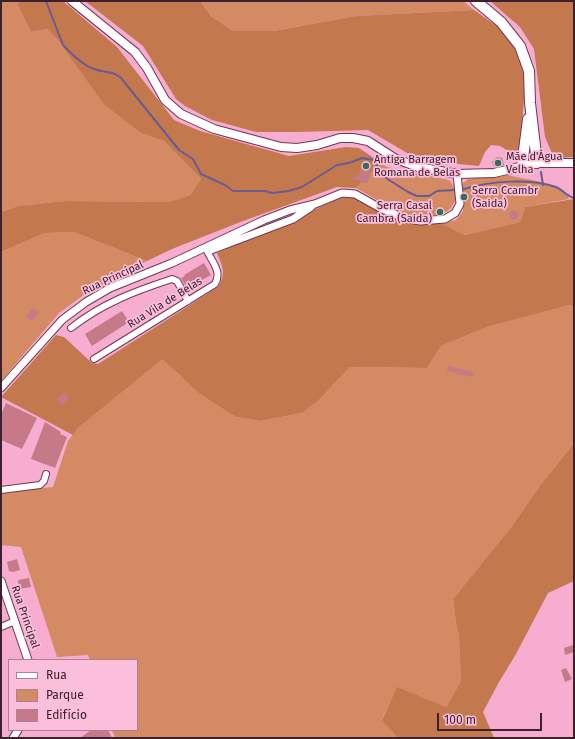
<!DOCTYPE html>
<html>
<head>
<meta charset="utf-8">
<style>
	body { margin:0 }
	#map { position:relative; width:575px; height:739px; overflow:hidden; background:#f6add0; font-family:"Fira Sans",sans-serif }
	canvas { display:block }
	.frame { position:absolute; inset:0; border:2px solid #3c202e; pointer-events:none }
	.legend { position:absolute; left:8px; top:659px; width:130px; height:72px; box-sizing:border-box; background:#fbbfdb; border:1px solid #af7f96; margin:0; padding:5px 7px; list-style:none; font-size:12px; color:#3c202e }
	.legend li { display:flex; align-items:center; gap:8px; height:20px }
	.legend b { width:20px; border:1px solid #af7f96 }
	.scale { position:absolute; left:437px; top:713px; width:105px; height:18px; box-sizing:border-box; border:2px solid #3c202e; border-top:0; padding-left:5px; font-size:12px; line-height:14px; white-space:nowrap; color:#3c202e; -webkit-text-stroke:3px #fbbfdb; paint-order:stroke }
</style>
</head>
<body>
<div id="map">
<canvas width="575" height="739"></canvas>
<div class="frame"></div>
<ul class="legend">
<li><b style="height:5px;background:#fff"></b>Rua</li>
<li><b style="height:11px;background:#d48a62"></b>Parque</li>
<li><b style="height:11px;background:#c67a87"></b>Edifício</li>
</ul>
<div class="scale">100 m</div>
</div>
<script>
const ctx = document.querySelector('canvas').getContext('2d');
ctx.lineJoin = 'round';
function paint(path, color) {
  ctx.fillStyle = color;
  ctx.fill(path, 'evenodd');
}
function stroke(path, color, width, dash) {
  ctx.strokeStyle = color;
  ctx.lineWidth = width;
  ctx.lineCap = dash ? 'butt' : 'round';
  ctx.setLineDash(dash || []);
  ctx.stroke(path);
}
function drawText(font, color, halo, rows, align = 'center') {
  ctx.font = font + ' "Fira Sans",sans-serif';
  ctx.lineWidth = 3.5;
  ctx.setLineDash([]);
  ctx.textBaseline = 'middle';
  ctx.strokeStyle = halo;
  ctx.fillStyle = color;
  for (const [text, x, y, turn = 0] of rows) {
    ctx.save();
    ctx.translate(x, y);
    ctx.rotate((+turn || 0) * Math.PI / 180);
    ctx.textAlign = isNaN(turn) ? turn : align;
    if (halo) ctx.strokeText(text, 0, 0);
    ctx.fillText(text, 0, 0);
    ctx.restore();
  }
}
paint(new Path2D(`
	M1,1H21L17,4L31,32L47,29L141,133L164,141L201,179L190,195L169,202L65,201L18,206L1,212Z
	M200,1H463L474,10L356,16L274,31H233L211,16Z
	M381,163L387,167L449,180C454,185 458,196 454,203C450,211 444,214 435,215C399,220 385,203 356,188Z
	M506,174C521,181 565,180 569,199L525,207L520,222L465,235L441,223L456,220L463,211L461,185L468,179Z
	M74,232L147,261L85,294L59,313L1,381V252L45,233Z
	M570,305L574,307V443L539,487L512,526L453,599L456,624L459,636L461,681L446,707L397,688L382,719L398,738H115L112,730H137V660H90L88,655L57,657L21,547L1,545V492L53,487L68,441L78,428L162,358L179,375L236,417L260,421L302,413L317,402L350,367L427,368L441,346L487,327Z`), '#d48a62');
paint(new Path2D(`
	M21,1H63L117,47L174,120L200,131L289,156L346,147L359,148L381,163L356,188L337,187L243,221L172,249L147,261L74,232L45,233L1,252V212L18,206L65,201L169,202L190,195L201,179L164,141L141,133L104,104L60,43L47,29L31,32L17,4Z
	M85,1H200L211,16L233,31H274L356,16L474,10L504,31L518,53L524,76V99L520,147L515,155L500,146L491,145L485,152L479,166L419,160L368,130L297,132H256L212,120L185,106L176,99L143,46Z
	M490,1H574V157L554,158L545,137L534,49L520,27Z
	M345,196H350L384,214L404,222L441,223L465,235L520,222L525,207L574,199V307L570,305L487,327L441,346L427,368L350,367L317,402L302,413L260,421L236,417L199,393L162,359L78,428L73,435L1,397L56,335L64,337L92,363L98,364L218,287C227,273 222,266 217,253Z
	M574,443V581L548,593L516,654L499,682L483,712L494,738H398L382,720L397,687L446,707L461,681L459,636L456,624L453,599L512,526L539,487Z`), '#c4784e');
stroke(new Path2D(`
	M46,1L63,45C71,53 82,65 94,69C104,73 112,70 121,78L179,150L193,159L201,174L225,185L233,191H265L272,193L289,191L302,187L337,165L349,163L362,158L373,160L382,174L389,180L408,192L417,196H429L437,191L455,190
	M541,172L543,185
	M464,189C491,181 529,178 556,187C563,190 566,196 574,198`), '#6a5b93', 2);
paint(new Path2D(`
	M497,157L502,158L504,165L494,167L492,162Z
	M364,160L370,162L369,171L371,172L367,184L352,178L359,174Z
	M509.5 215a4.5 4.5 0 1 1 9 0a4.5 4.5 0 1 1-9 0Z
	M204,263L211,275L187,288L181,278L185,276L184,275Z
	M33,308L39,312L32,321L26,317Z
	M122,311L129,322L92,346L85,334Z
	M448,366L474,372L472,377L447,371Z
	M64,392L69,398L62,405L57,399Z
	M6,403L37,418L22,449L1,440V415Z
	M45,422L61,432L60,434L67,437L55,468L31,459Z
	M17,559L20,570L13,572L9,571L7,562Z
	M29,578L31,587L19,589L18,580Z
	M573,645L574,652L565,655L564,648Z
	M566,668L572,679L565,682L561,670Z
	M91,730H108L112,738H80Z`), '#c67a87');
const minor = new Path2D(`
	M71,328C101,304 135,291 172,279L177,281L188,301
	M94,359L215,284C222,272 213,263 207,251
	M1,490L40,485L44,481L46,474
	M1,627L15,621`);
const tertiary = new Path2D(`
	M211,250L293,219L311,207
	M1,388L62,320L86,302L110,288L172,263L264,220L290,210L315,204L342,193L355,194L380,208L404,218L420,221L445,219L455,213L460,204L457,174
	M1,581L28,660
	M13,738L18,730`);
const secondary = new Path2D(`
	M72,1L135,52L147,68L165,100L181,114L214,129L281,147L297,148L317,145L340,138H353L368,141L396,159L418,167L457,174L494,173L537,163H574`);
const trunk = new Path2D(`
	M476,1L501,22L520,46L529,71L530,103L537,163
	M522,166L528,119`);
stroke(minor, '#733656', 8);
stroke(tertiary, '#733656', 9);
stroke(secondary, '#733656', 10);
stroke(trunk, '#733656', 12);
stroke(minor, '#fff', 6);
stroke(tertiary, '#fff', 7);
stroke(secondary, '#fff', 8);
stroke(trunk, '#fff', 10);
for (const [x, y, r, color] of [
	[498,163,4,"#32705b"],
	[366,166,4,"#32705b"],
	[464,197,4,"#32705b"],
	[440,212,4,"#32705b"]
]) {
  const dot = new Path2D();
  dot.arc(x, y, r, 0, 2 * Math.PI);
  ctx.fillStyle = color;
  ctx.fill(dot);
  stroke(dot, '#fbbfdb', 1.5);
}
drawText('11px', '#3c202e', '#fbbfdb', [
	["Mãe d'Água",506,157],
	["Velha",506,170],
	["Antiga Barragem",374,160],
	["Romana de Belas",374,173],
	["Serra Ccambr",472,191],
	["(Saida)",472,204],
	["Serra Casal",432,206,"right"],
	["Cambra (Saida)",432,219,"right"]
], 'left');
drawText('11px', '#3c202e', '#fbbfdb', [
	["Rua Principal",113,278,-25],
	["Rua Vila de Belas",165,303,-32],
	["Rua Principal",25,617,71]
]);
</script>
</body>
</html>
